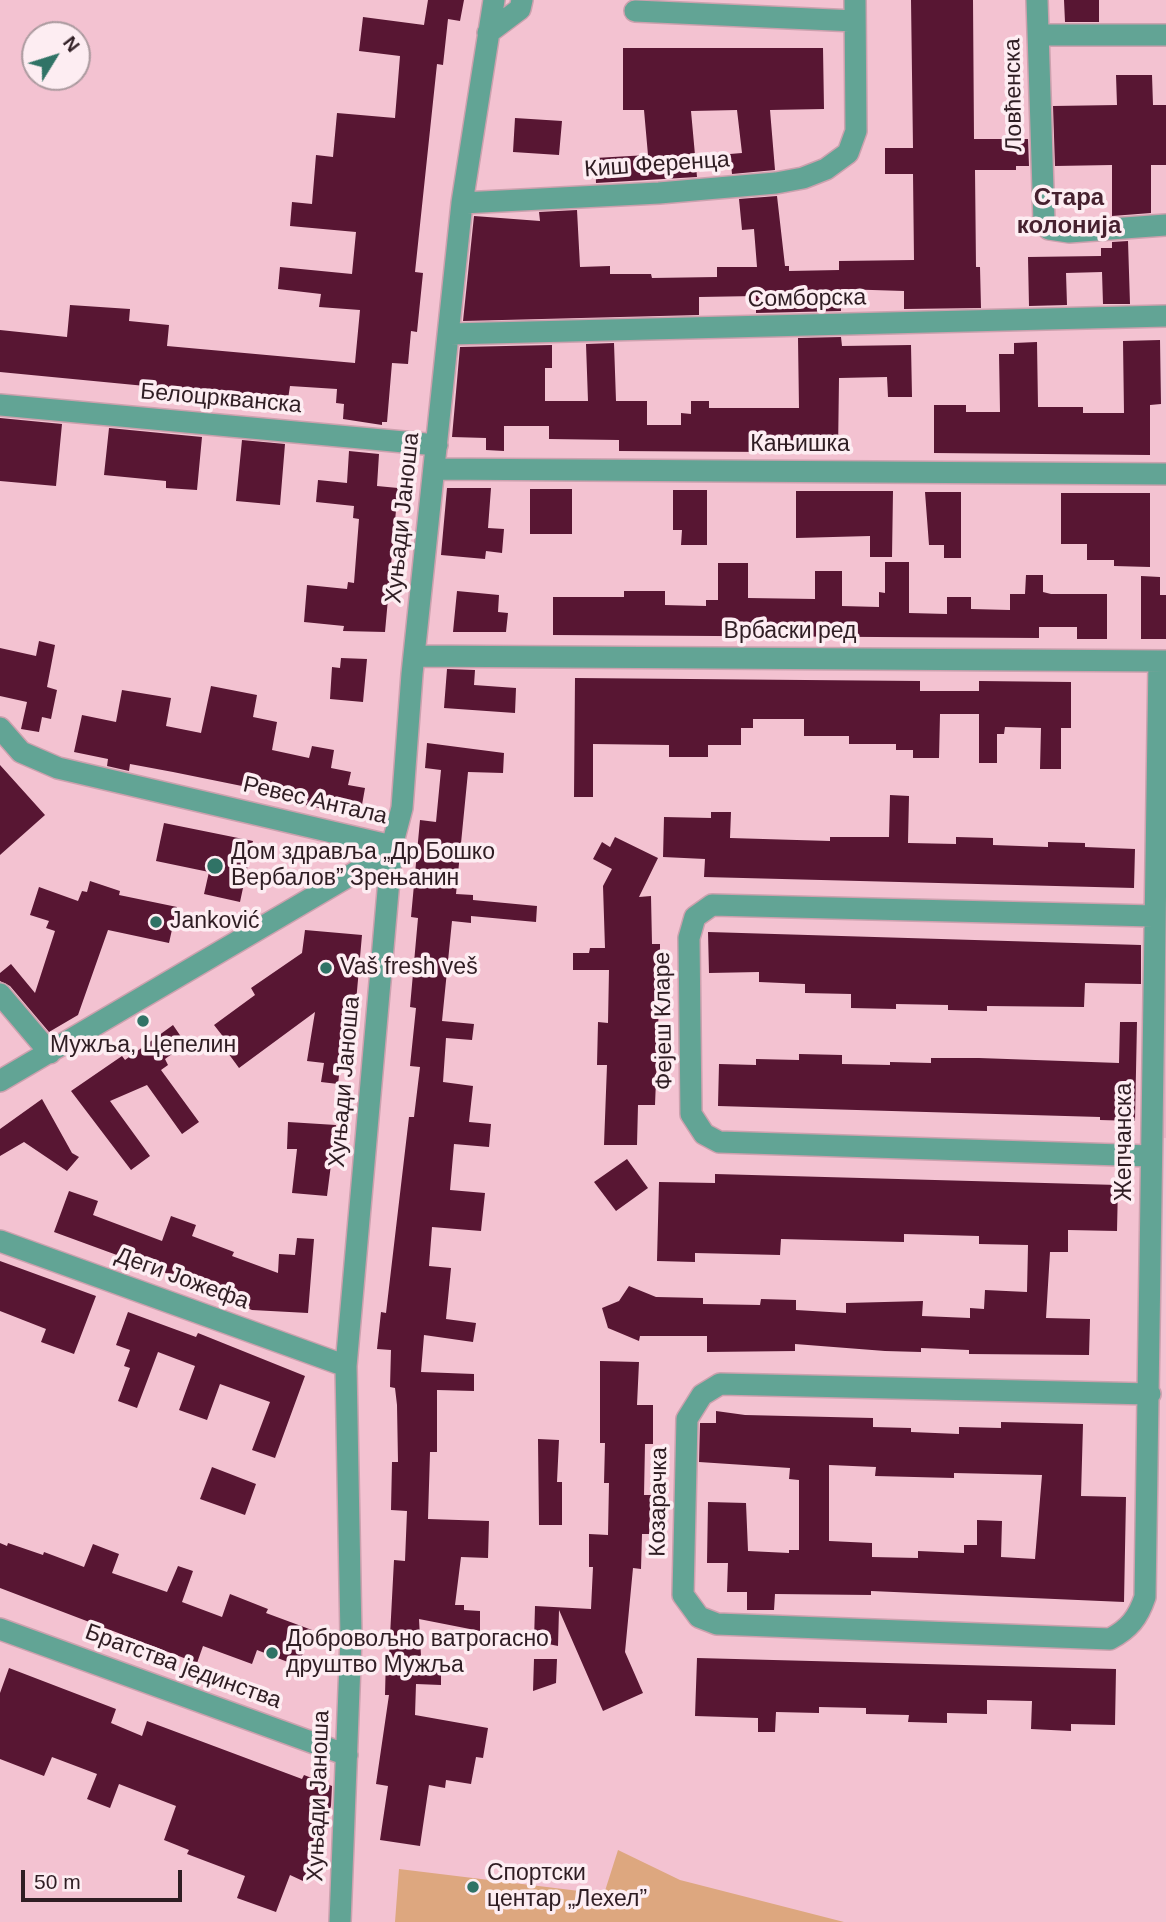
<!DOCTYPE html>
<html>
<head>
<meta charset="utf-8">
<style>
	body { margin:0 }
	#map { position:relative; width:1166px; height:1922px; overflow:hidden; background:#f3c2d1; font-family:Helvetica,sans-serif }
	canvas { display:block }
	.north { position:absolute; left:21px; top:21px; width:70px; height:70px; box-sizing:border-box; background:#fdedf2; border:2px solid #ab9a9f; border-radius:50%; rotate:52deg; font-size:19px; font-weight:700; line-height:28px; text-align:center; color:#2f1d23 }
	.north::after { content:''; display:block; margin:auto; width:24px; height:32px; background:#307366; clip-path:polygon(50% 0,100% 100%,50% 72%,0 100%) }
	.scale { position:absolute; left:21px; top:1870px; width:161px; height:32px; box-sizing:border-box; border:4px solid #2f1d23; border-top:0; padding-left:9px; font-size:21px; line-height:24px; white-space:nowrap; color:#2f1d23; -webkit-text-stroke:5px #fdedf2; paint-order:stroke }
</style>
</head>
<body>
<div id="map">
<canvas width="1166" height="1922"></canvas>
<div class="north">N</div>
<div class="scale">50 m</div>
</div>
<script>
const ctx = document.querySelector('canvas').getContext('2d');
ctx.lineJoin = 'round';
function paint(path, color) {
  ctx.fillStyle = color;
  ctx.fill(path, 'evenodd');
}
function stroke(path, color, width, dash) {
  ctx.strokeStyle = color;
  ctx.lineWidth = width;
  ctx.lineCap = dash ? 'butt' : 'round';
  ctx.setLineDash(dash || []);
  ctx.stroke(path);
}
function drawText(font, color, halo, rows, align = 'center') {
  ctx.font = font + ' Helvetica,sans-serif';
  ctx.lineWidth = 7;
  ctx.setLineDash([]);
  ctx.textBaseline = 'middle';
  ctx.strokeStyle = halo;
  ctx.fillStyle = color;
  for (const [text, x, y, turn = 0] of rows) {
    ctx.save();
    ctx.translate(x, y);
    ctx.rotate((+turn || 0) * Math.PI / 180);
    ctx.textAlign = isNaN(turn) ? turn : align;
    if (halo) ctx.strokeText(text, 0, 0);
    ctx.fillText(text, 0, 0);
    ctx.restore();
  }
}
paint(new Path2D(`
	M1161,892H1166V1138H1154Z`), '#eab2c4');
paint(new Path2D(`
	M618,1850L680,1880L844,1922H395L399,1869L604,1894Z`), '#dda77f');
paint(new Path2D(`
	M428,0H464L460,21L448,19L443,65L437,64L415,272L423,273L417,332L411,331L408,364L392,363L387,422H382V425L343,419L344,404L336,403L337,389L290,386L286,412L237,406L239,395L0,372V330L67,337L70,305L130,309L129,321L169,325L167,346L355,363L360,310L319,307L321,294L278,289L280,267L352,274L356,232L290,226L292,202L312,204L316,155L333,157L337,113L395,118L400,56L359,51L363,17L424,25Z
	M911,0H973L974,139H1028L1029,166H1016V170H975L976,267H980L981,308L904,309V291L841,289V311L756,313V296L699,297V315L463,321L474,216L540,221L539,212L577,210L580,267L610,266V274H651L652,278L717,277V267H757L754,229L742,230L739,199L777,196L785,266H789V271L839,270V261L914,260L913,174H885V148H913Z
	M1064,0H1099V22H1065Z
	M623,48H823L824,109L770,110L775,170L732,174L730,154L742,153L737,110L691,111L697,177L596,183L595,158L648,155L644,110H623Z
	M1116,75H1152L1153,105H1166V165H1151V213L1112,216V165L1055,166L1053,106L1117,105Z
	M515,118L562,121L559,155L513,152Z
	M1128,241L1130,304H1103L1102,272L1066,273L1067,305L1029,306L1028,257L1101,256V248H1112V242Z
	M841,337L842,346L911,345L912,397H888L887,377L839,378L838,453L817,452L816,442L770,441L769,452L619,451V440L549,439V426H504V451L486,450V438L452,437L460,347L552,345V368H545V401H588L586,344L614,343L616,401H647V425H681V413L691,414V401H709V408H799L798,338Z
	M1160,340L1161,404L1150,405V455L934,453V405H966V412H1000L999,354H1014V343L1037,342L1038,407H1083V413H1124L1123,341Z
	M0,418L62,424L56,486L0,481Z
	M109,428L202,437L197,490L166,488V481L104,475Z
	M242,440L285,444L280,505L236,501Z
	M349,451L379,454L377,486L398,488L385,632L343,631L344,626L304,622L307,585L347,589L348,582L354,583L359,519L353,518L354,506L316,502L318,480L347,483Z
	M447,488H491L488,528L504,529L502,553L486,551L485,559L441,555Z
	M530,489H572V534H530Z
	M673,490H707V545H681L682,530H673Z
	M796,491H893L892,557H870V536L796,538Z
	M925,492H961V558H944V545H929Z
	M1061,493H1150V567L1114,566V560H1087V544H1061Z
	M885,562H909V613L947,614V597H971V609L1010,610V594H1025L1026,575H1043V592L1051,594H1107V639H1077V627H1039V638L553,635V597H624V591H665V605L706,606V600H718V563H748V598L815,599V571H842V606L879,607V592L885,593Z
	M1141,576L1160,577V595H1166V639H1141Z
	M457,591L499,595L498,612L508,613L506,632H453Z
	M39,641L55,645L47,687L57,690L51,719L42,717L39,732L21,729L27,702L0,696V648L36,656Z
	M341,658L367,659L363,702L330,699L332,667L340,668Z
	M447,669L475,670L474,685L516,688L515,713L444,708Z
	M575,678L920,681V691H979V681L1071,682V728H1061V769H1040L1041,728L1005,727L1004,734H997V763H979V714H940L939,758H913V750H896V744H849V736H804V719H753V728H741V745H708V757H669V745L593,744V797H574Z
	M211,686L257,695L253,717L277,722L272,750L309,758L312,746L334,750L331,768L351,772L348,785L365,788L360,816L300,804L301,798L173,772L130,764L129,771L107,766L108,759L74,752L82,715L116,722L122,690L171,698L166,726L201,733Z
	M427,743L504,753L503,773L468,772L456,894L473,895V900L537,906L536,922L471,916V923L452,921L442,1021L474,1024L472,1040L446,1038L443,1082L473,1086L469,1122L491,1124L489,1147L454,1144L450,1190L485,1193L481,1231L432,1227L429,1266L451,1268L446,1319L476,1323L473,1342L424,1335L421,1372L474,1374V1391L437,1390V1452H430L428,1519L489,1521L488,1558L461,1557L455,1605H464V1610L480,1611V1631L419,1619L421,1656H441V1685L416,1684L415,1715L488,1728L483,1758L476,1757L471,1784L446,1780L445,1788L429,1785L420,1846L380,1840L388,1786L376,1784L389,1695H385L386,1655H389L394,1560L405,1561L407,1511L391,1510L392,1462H398L397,1405L395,1388L390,1387L391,1350L377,1349L381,1312L386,1313L409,1117H414L420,1067L410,1066L416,1008L410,1007L418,918L411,917L420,820L436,822L441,770L425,768Z
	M0,765L45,815L0,855Z
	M890,795L909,796L908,843L956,844V837L993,838V845L1048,847V842L1085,843V847L1135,849L1134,888L704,877L705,859L663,857L664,817L711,818V812H731L730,838L830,841V837H889Z
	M164,823L253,841L240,902L204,894L209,872L156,861Z
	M615,837L658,858L639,897L651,896L652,944H660V979L655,1105H638L637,1145H604L607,1065H597L598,1022L608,1023L609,970H573V953H589L590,948H605L603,886L612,869L593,859L602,842L610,847Z
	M90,881L120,891L119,895L177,907L169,943L108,930L78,1015L49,1032L10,986L0,981V973L11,964L35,993L55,931L46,928L49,921L30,915L39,887L78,901L82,891L87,892Z
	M305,930L362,935L356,1002H348L338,1084L321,1082L324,1063L307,1061L315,1012L239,1068L220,1042L225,1039L214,1025L255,995L251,988L302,953Z
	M708,932L1141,945V984L1085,983L1084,1007L987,1006V1011L948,1010V1005L896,1004V1009L851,1008V994L805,993V984L759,982V972L709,973Z
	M1120,1022H1137L1135,1121L1100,1120V1117L718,1106L719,1064L756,1065V1059L799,1060V1054L842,1055V1064L890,1065V1062L931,1063V1058H979L1119,1063Z
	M173,1025L186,1044L165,1059L168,1065L161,1070L199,1122L182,1134L147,1085L110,1101L150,1156L131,1170L71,1091L122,1056L125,1060Z
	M42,1099L72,1153L79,1157L67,1171L24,1142L0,1156V1129Z
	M288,1122L336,1125L327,1196L292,1193L297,1149H287Z
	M627,1159L648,1188L616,1211L594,1182Z
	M715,1174L1118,1185L1117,1231L1068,1230V1252H1050L1046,1318L1090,1319L1089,1355L969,1354V1350L921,1348V1352L885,1351L795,1344V1351L707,1352V1336H640L639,1341L608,1328L602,1308L619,1301L629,1286L656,1297L703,1298V1304L760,1305L761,1299L796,1300V1310L846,1313V1303L923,1301L922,1316L970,1318V1308L984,1309L985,1290L1027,1292L1028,1245L979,1244V1236L904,1234V1242L781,1239L780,1255L695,1253V1262L657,1261L659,1182L715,1183Z
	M69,1191L98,1201L93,1215L162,1241L171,1216L196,1225L192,1236L234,1252L232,1256L278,1273L279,1254L295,1255L297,1238L314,1239L308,1313L252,1310L235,1303L237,1299L54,1232Z
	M0,1261L96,1296L74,1354L41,1342L46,1329L0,1311Z
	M128,1312L196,1337L198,1333L305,1376L275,1458L252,1450L270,1402L220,1384L207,1420L179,1410L195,1366L158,1352L137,1408L118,1401L130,1368L124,1366L130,1350L116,1345Z
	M600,1361L639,1362L637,1405H653V1444H645L644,1495H651L649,1534H642L641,1569L633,1568L625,1652L643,1693L603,1711L559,1610L558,1646L534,1641L535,1606L591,1609L593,1567H589V1534L608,1535L609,1483H604L605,1443H600Z
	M716,1411L745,1415L873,1418V1427L911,1428V1432L959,1434V1427L1001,1428V1422L1083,1424L1081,1496L1126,1497L1124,1602L871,1591V1595L775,1594L774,1610H747V1592H727L728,1563H707L708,1502L746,1503L748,1551L789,1553V1550H799V1480L789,1479L790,1468L699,1462L700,1423H716ZM829,1465L876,1467L875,1476L954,1478V1473L1042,1475L1035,1559L1001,1557L1002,1521L977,1520V1545H964V1553L918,1551V1558L872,1557V1543L829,1541Z
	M538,1439L559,1440L557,1482H562V1525H539Z
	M212,1467L256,1484L245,1515L200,1499Z
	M0,1543L7,1546L8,1543L43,1555L44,1552L84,1567L93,1544L119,1554L112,1573L167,1592L178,1566L193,1571L182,1602L222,1617L230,1594L268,1609L266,1613L312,1630L298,1666L257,1650L252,1664L203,1646L197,1663L0,1588Z
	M697,1658L1116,1669L1115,1725L1071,1724V1731L1031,1729L1032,1701L987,1700V1714L947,1713V1723L908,1722L909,1715L866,1714V1708L819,1707V1713L776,1712L775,1732H758V1718L695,1716Z
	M534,1659H557L556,1683L533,1691Z
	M9,1668L116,1709L111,1723L142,1736L147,1721L302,1779L304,1775L332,1786L331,1806L303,1881L290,1875L276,1912L237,1898L245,1876L187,1854L189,1850L164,1840L176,1806L119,1784L110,1808L87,1799L97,1774L52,1757L44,1776L0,1759V1693Z`), '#581633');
const minor = new Path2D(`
	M1037,0L1044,222L1049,229L1069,232L1166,225
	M635,11L855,21
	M488,33L520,9L522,0
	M1039,35H1166
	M462,203L659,193L776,183L803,178L826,169L848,153L856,131L855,0
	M450,334L1166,316
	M0,405L437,445
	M434,469L1166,474
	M414,656L1166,661
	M0,728L21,752L58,768L392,846
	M0,994L50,1053
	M0,1081L361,869L392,846
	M1151,1156L719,1142L704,1134L691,1114L689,938L695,917L712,905L1153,916
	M0,1241L346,1366
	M1150,1394L720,1384L702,1395L687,1419L683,1595L699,1617L717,1624L1110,1639C1129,1629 1138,1618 1145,1597C1152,1285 1152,973 1159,661
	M0,1629L347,1755
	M340,1922L351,1637L346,1366L392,846L402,808L412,674L462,203L494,0`);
stroke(minor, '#cca1ae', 24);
stroke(minor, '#62a495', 21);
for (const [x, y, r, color] of [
	[215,866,9,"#307366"],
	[156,922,7,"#307366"],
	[326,968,7,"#307366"],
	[143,1021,7,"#307366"],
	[272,1653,7,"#307366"],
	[473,1887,7,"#307366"]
]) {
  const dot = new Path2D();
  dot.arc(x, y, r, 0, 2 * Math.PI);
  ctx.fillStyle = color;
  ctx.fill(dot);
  stroke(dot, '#fdedf2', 2.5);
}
drawText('23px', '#2f1d23', '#fdedf2', [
	["Ловћенска",1014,95,-91],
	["Киш Ференца",657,165,-4],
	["Сомборска",807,299,-1],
	["Белоцркванска",221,399,5],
	["Кањишка",800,445],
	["Хуњади Јаноша",403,518,-84],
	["Врбаски ред",790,632],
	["Ревес Антала",315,801,13],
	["Фејеш Кларе",664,1021,-91],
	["Хуњади Јаноша",345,1082,-85],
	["Жепчанска",1125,1142,-90],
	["Деги Јожефа",182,1279,20],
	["Козарачка",659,1502,-89],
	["Братства јединства",183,1667,20],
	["Хуњади Јаноша",319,1796,-88]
]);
drawText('23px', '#2f1d23', '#fdedf2', [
	["Дом здравља „Др Бошко",231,853],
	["Вербалов” Зрењанин",231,879],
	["Janković",170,922],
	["Vaš fresh veš",340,968],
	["Мужља, Цепелин",143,1046,"center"],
	["Добровољно ватрогасно",286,1640],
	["друштво Мужља",286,1666],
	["Спортски",487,1874],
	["центар „Лехел”",487,1900]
], 'left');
drawText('bold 24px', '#46212f', '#fdedf2', [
	["Стара",1069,198],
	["колонија",1069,226]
]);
</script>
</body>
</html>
